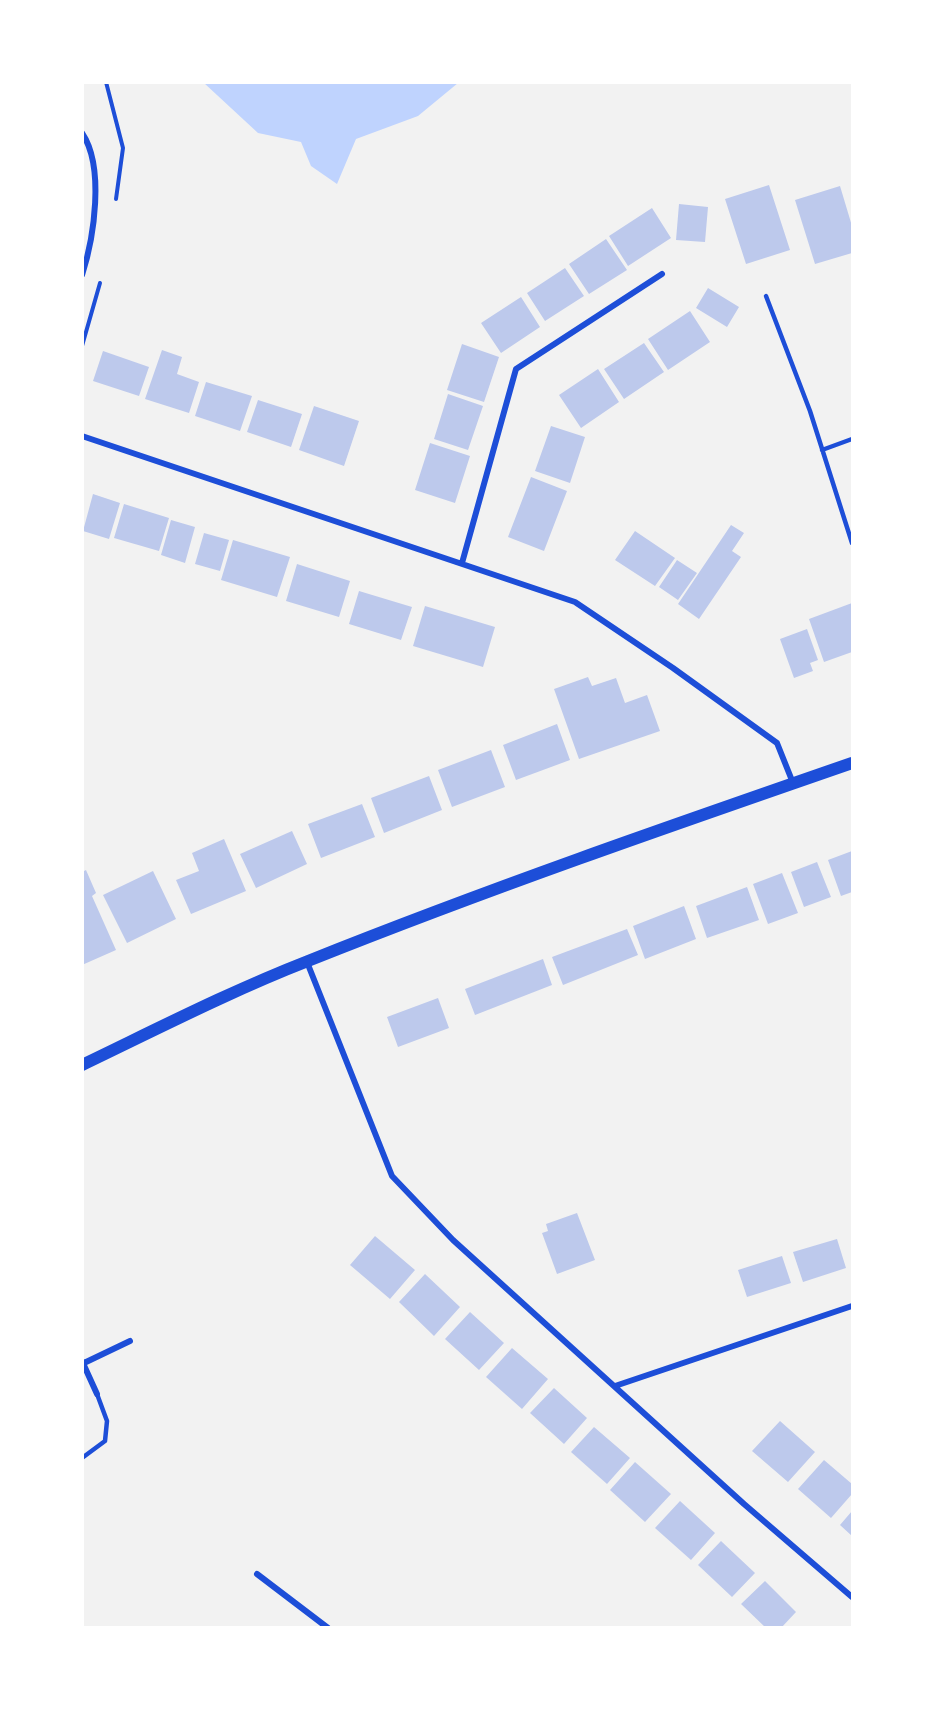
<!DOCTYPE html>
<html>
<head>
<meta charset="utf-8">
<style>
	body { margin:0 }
	#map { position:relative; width:935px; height:1710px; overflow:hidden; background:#f2f2f2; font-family:"Source Serif 4",serif }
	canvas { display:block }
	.frame { position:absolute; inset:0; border:84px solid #fff; pointer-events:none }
</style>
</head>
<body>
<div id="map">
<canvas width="935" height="1710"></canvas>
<div class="frame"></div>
</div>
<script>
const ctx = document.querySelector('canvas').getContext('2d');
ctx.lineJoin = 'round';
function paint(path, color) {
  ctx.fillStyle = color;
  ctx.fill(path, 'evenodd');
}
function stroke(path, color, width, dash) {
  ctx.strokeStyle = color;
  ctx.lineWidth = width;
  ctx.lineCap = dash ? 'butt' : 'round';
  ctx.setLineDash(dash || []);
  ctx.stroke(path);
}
paint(new Path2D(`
	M204,83H458L418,116L356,139L337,184L311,166L301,142L258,133Z`), '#bfd3fe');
paint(new Path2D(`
	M769,185L790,250L746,264L725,199Z
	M840,186L852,226V253L815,264L795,200Z
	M679,204L708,207L705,242L676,240Z
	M652,208L671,238L628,266L609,236Z
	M606,239L627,270L589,294L569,264Z
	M565,268L584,296L545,321L527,293Z
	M708,288L739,307L727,327L696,308Z
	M521,297L540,327L501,353L481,323Z
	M690,311L710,342L668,370L648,339Z
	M644,343L664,372L624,399L604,369Z
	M462,344L499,357L484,402L447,390Z
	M162,350L182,357L177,374L199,382L189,413L145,399Z
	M103,351L149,367L139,396L93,381Z
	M598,369L619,402L581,428L559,395Z
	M206,382L252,396L240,431L195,416Z
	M448,394L483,406L468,450L434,439Z
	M258,400L302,414L291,447L247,432Z
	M314,406L359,421L344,466L299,450Z
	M551,426L585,437L570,483L535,471Z
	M430,443L470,456L455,503L415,490Z
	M531,477L567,491L544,551L508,537Z
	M93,494L120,503L109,539L83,531Z
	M124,504L169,518L159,551L114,538Z
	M171,520L195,527L185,563L161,555Z
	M731,525L744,533L732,551L741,557L699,619L678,604Z
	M635,531L675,558L655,586L615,560Z
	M204,533L229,540L220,571L195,564Z
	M233,540L290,557L277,597L221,580Z
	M677,560L697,573L678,600L659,587Z
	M297,564L350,581L339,617L286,601Z
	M359,591L412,607L401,640L349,624Z
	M852,603V652L824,662L809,619Z
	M425,606L495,627L483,667L413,646Z
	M807,629L818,660L810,663L813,671L794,678L780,639Z
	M588,677L592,686L616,678L625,703L647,695L660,731L579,759L554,689Z
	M557,724L570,760L516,780L503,745Z
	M491,750L505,787L452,807L438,770Z
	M429,776L442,810L384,833L371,798Z
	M362,804L375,837L321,858L308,824Z
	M292,831L307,864L256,888L240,854Z
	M224,839L246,891L191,914L176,880L199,871L192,853Z
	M852,851V892L841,896L828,860Z
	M817,862L831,897L804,907L791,872Z
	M86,870L96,893L92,896L116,950L82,965V872Z
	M153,871L176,919L127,943L103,895Z
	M782,873L798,913L768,924L753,884Z
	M747,887L759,920L707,938L696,906Z
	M684,906L696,939L645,959L633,926Z
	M627,929L638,955L563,985L552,957Z
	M543,959L552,985L475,1015L465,989Z
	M438,998L449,1028L398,1047L387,1017Z
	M577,1213L595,1260L557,1274L542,1233L548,1231L546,1224Z
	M375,1236L415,1270L390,1299L350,1265Z
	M837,1239L846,1268L803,1282L793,1252Z
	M782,1256L791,1283L747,1297L738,1270Z
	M425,1274L460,1307L434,1336L399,1302Z
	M470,1312L504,1343L479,1370L445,1339Z
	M512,1348L548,1379L522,1409L486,1377Z
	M554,1388L587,1418L564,1444L530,1413Z
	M780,1421L815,1452L788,1482L752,1451Z
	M594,1427L630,1458L607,1484L571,1452Z
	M824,1460L852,1484V1494L831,1518L798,1489Z
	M635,1462L671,1494L645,1522L610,1490Z
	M680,1501L715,1533L691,1560L655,1528Z
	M852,1511V1536L840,1525Z
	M721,1541L755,1573L732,1597L698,1565Z
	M765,1581L796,1612L781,1628H766L741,1604Z`), '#bdc9ec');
stroke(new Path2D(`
	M106,82L123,148L116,199
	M82,346L100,283`), '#1d4ed8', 4);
stroke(new Path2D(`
	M766,296L810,411L852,543
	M822,450L852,439
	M82,1458L105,1441L107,1421L97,1394`), '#1d4ed8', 4.5);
stroke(new Path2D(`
	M82,133C105,167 94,238 82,275
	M82,436L575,602L673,668L777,743L793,783
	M462,563L516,369L662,274
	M307,962L392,1176L453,1240L744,1504L852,1597
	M82,1361L97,1394
	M84,1363L130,1341
	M615,1386L852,1306
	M257,1574L328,1628`), '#1d4ed8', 6);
stroke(new Path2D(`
	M82,1065C157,1029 231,991 308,961C488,889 670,826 852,763`), '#1d4ed8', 12);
</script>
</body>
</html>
